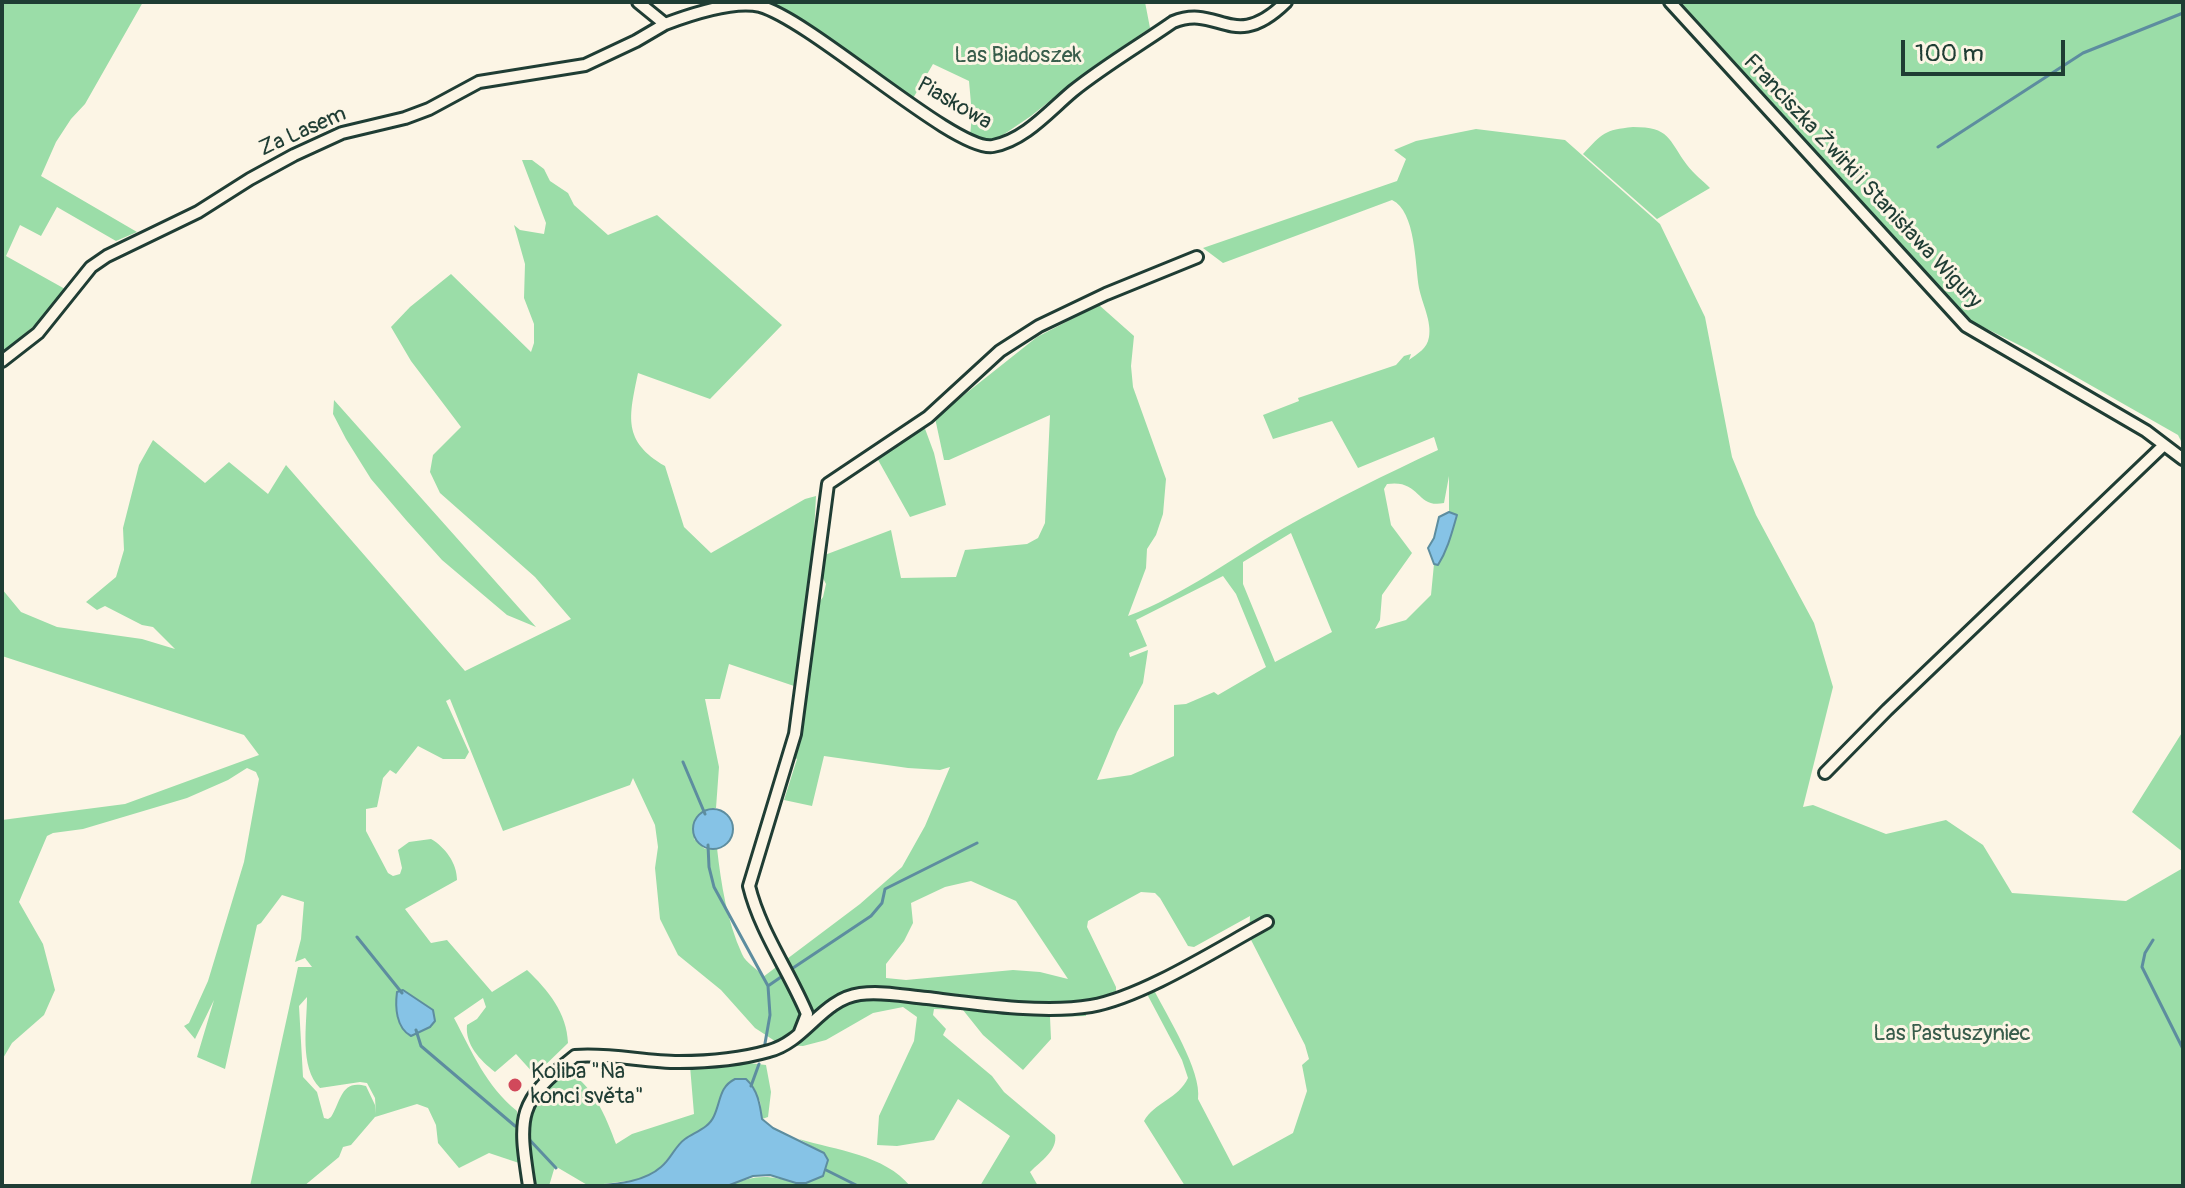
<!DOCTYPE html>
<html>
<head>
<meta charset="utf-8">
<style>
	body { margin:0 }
	#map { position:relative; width:2185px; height:1188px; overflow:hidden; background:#fcf5e5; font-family:Pangolin,sans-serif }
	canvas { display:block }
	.frame { position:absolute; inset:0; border:4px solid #1f3d34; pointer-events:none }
	.scale { position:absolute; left:1901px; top:40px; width:164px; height:36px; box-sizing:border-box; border:4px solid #1f3d34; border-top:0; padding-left:10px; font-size:24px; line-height:28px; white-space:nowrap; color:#1f3d34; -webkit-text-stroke:6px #fcf5e5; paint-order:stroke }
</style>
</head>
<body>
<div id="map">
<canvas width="2185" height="1188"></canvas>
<div class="frame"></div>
<div class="scale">100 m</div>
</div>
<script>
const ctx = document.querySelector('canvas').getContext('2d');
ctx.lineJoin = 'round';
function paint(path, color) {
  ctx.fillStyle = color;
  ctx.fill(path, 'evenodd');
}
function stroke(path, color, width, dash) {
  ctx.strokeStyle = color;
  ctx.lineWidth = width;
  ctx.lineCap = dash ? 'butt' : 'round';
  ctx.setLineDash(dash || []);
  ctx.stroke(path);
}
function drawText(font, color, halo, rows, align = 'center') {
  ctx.font = font + ' Pangolin,sans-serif';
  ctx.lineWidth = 6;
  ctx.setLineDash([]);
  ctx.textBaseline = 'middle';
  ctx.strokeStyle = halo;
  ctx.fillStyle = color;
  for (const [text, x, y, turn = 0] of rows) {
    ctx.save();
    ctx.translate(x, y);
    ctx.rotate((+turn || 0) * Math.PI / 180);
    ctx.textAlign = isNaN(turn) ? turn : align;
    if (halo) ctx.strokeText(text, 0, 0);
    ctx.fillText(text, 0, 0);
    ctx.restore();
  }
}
paint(new Path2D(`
	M2,2H143L85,104L71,119L56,142L41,176L137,232L116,241L57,207L41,236L20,225L6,256L65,289L45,316L2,354Z
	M764,2H1145L1150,28L1095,65L1031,116L997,139H981L970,136L972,115L969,81L933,64L912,100C866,62 817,28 764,2Z
	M1680,2H2183V445L2178,435L2027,349L1971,321Z
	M1633,127C1670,127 1668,139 1687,165C1693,173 1703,181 1710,188L1657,219L1583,154C1603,133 1604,130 1633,127Z
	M1476,129L1565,140L1660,224L1705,317L1732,457L1756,515L1814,623L1833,687L1803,807L1813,805L1886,834L1946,820L1983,845L2012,893L2126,901L2183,868V1186H1185L1144,1121C1154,1103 1179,1098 1188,1078L1182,1060L1147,994L1154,990C1167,1016 1202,1071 1198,1099L1233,1166L1293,1133L1307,1091L1302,1065L1309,1059L1305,1045L1249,936L1250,916L1194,947L1188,946L1160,898L1155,893L1141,892L1088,921L1087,927L1116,987V991L1097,1001L1084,1004L1086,1016L1050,1017L1051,1039L1023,1070L983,1035L963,1010L934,1009L933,1015L946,1029L943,1035L992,1076L1004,1092L1055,1135C1058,1150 1041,1161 1030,1172L1038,1186H980L1010,1136L958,1099L934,1140L897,1146L877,1145L879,1116L914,1041L917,1017L903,1007L873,1013L826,1040L803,1046L781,1045L755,1028L721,990L678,955L660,919L655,868L658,847L655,825L633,778L630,785L503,831L450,699L446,701L469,752L465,759H443L418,746L396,774L390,770L383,778L377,807L366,809V831L388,873L393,876L400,874L402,868L398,850L409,842L431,839C445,847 457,863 457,880L405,909L431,943L447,940L492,992L527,970C548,990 567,1013 568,1043L535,1075L516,1054L495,1072C480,1060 465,1045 467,1025L477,1019L486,1007L483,998L454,1018C472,1052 486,1086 517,1111L519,1163L489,1153L459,1168L438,1143L436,1125L428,1108L417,1104L375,1117L351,1145L343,1147L339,1157L304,1186H250L298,967H312L305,958L295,962L301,939L304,902L282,895L261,923L257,925L225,1069L197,1057L214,1000L195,1039L184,1026L189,1023L208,981L244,862L259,779L256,772L247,768L228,780L187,798L83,829L53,833L47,836L19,902L43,944L55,990L44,1015L12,1043L2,1060V820L125,804L259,755L244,735L2,656V589L21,612L57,627L142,639L175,649L153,627L142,625L105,606L97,610L86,602L116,577L124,550L123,528L139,465L153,440L205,483L229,462L268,494L286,465L465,671L571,619L535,577L440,493L430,472L433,455L461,427L411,361L391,327L410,307L451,274L531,352L534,343V324L524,298L525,264L514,225L520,230L544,234L546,223L522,160H532L544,169L550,181L568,193L574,205L608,235L657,215L782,325L710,399L638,373C629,417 622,441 665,466L684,527L711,553L805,499L816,496L810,605L797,687L729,664L720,699H705L719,767L716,808L705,810L694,839L705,849L717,848C721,884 727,921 742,954C746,964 758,968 763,977L860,904L902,867L925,826L950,767L940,770L908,768L824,756L812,806L784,800L797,759L792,757L810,663L817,605L823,597L826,584L820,572L822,556L891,530L901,578L956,577L965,550L1027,544L1038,538L1045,523L1050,415L949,460H944L935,418L1037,337L1099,305L1134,336L1131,366L1133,387L1166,479L1163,514L1156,535L1147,549L1146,568L1128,616C1184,595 1232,558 1284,528C1334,500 1386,474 1438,450L1434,437L1358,468L1332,421L1273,439L1263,415L1299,401L1298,398L1396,365L1404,356L1411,354L1409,360C1418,353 1427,349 1429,337C1432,322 1422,303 1419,288C1415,265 1416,211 1392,200L1223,263L1203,248L1397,181L1406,159L1394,150L1416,141ZM1449,476V512L1456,515L1438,564H1434L1431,595L1406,620L1375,629L1380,620L1382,595L1412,553L1391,525L1384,489L1387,484C1421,479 1416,509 1444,503ZM1291,533L1332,632L1275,662L1243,584V562ZM1223,576L1236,594L1266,667L1218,695L1214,692L1186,704L1174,705V756L1131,775L1097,780L1117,732L1143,683L1148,650L1130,657L1129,653L1147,646L1136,620ZM971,881L1016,901L1068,979L1040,972L1013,970L906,980L886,978V964L904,941L913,923L911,903L945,887ZM403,990L430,1027L411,1036C399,1021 394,1012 397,992ZM307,997C307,1025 299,1067 320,1088L360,1082L367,1083L375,1098L376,1114L375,1105L366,1086C341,1079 341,1101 331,1117L328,1119L324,1118L317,1092L303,1077L299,1006Z
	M334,400L536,627L507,615L442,560L406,520L371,479L346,439L333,414Z
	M924,426L934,453L946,505L910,517L877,458Z
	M2183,731V852L2132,812Z
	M748,1063L766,1065L771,1092L768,1117L762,1119L760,1101L746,1079L721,1094L714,1119L703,1129L683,1140L659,1169L641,1179L589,1186L555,1166L549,1186H533L524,1129L531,1105L564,1071C591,1079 607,1119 616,1144L632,1134L694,1114L690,1066Z
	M799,1139C836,1150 885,1155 910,1186H727C756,1175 766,1174 796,1183L828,1160L824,1153Z`), '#9bdda8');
const water = new Path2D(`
	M1449,512L1457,515C1452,532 1448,549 1438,565L1434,564L1428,548L1434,538L1439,517Z
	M693 829a20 20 0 1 1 40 0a20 20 0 1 1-40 0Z
	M403,990L433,1010L435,1021L430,1027L411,1036C396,1028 395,1007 397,992Z
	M735,1079H746C758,1090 760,1105 762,1119L773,1128L824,1153L828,1160L823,1176L806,1183H796L770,1175L753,1176L727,1186H596C617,1184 644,1182 661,1167C671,1159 675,1146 685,1139C695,1132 709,1128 714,1116C721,1101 719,1087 735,1079Z`);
paint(water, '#86c3e6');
stroke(water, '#5d8d9f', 2);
stroke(new Path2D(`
	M1938,147L2083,53L2183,13
	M683,762L705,814
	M708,845L709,867L714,887L768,986
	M357,937L402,993
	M2153,940L2145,953L2142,967L2183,1049
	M790,970L871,916L882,903L885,889L977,843
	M416,1030L421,1046L515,1126
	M764,1049L770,1015L768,986L781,977
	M751,1086L759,1064
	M526,1136L556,1168
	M826,1170L858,1186`), '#5d8d9f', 3);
const street = new Path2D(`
	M638,2L665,24C689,15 734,0 760,6C813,21 956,153 993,146C1025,140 1049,111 1073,91C1104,66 1140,45 1173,22C1219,3 1233,54 1286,2
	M1670,2L1966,326L2146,431L2183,459
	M2,361L38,333L91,267L107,256L198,212L250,179L294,155L342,133L405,118L429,109L479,82L585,65L636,41L665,24
	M1825,773L1887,710L2163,446
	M800,1032L807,1014C789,971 760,931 749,886L795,734L828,484L928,417L1000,351L1039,326L1106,294L1197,257
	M529,1186C518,1115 517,1102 575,1056C610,1053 644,1062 679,1062C708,1062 741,1059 769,1051C805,1042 822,999 860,994C883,991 905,996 927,998C976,1004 1043,1014 1091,1006C1143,997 1219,948 1267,922`);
stroke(street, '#1f3d34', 16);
stroke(street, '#fcf5e5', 10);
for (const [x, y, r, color] of [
	[515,1085,8,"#d1495b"]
]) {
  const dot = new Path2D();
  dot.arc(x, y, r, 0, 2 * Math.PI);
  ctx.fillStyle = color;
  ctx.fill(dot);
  stroke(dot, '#fcf5e5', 3);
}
drawText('22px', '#385d4b', '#fcf5e5', [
	["Las Biadoszek",1018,56],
	["Las Pastuszyniec",1952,1034]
]);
drawText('22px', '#1f3d34', '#fcf5e5', [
	["Piaskowa",954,104,30],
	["Za Lasem",303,132,-24],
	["Franciszka Żwirki i Stanisława Wigury",1862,182,47]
]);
drawText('22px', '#1f3d34', '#fcf5e5', [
	["Koliba \"Na",531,1072],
	["konci světa\"",531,1097]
], 'left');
</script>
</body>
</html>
